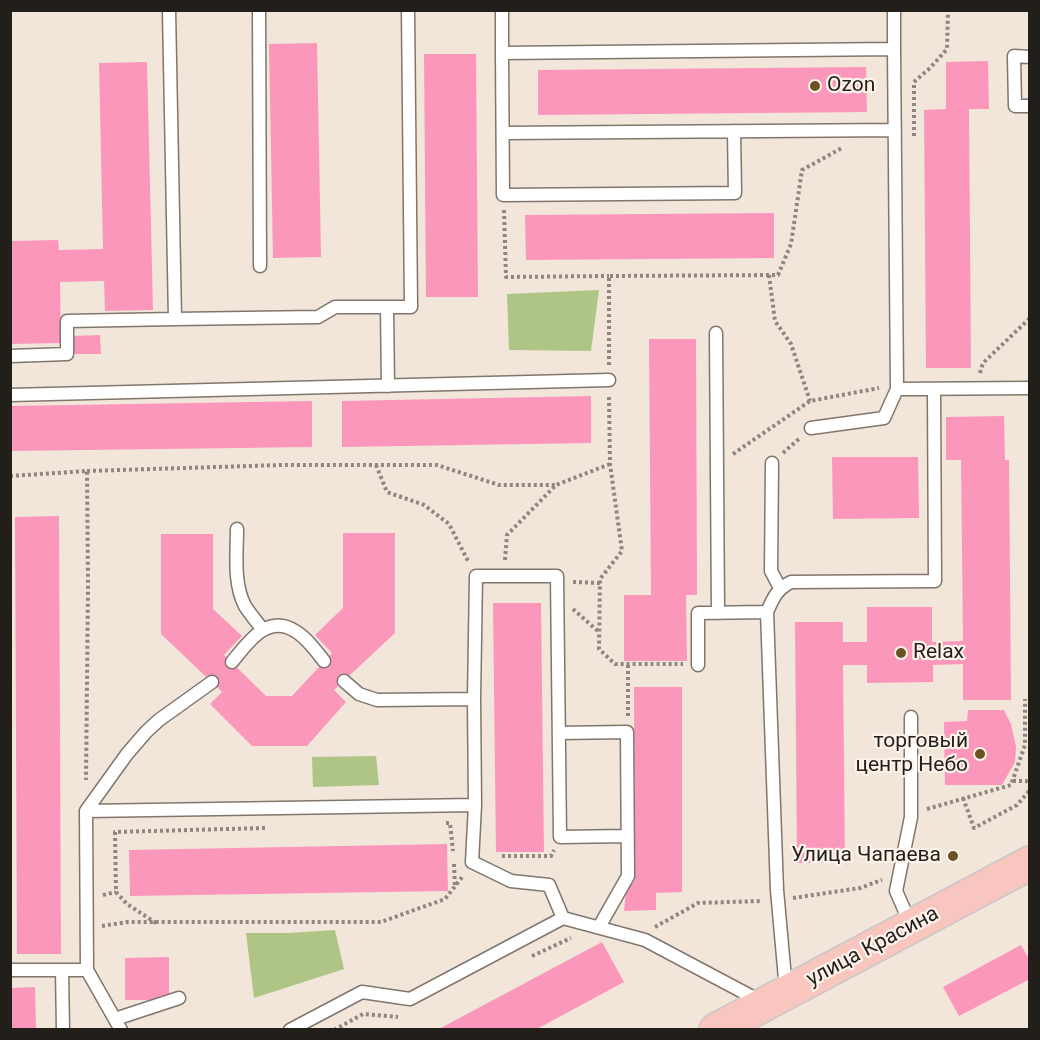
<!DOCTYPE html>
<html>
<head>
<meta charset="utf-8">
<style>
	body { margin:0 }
	#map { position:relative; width:1040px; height:1040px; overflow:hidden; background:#f2e5da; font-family:Roboto,sans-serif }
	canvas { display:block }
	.frame { position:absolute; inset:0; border:12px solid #221e1a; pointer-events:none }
</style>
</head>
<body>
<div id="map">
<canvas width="1040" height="1040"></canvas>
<div class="frame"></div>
</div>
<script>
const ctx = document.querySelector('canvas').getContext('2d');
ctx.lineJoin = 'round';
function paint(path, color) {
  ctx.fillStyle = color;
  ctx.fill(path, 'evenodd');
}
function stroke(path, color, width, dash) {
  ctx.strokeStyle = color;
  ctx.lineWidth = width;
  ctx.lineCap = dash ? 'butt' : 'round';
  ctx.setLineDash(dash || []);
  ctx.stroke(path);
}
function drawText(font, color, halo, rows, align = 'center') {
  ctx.font = font + ' Roboto,sans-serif';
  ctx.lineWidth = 4.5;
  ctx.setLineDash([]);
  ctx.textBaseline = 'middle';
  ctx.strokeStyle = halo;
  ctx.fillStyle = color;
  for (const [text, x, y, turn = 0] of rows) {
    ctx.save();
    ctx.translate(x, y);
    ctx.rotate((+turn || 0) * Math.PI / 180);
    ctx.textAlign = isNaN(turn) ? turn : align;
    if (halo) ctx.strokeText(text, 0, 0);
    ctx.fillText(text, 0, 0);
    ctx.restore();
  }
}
paint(new Path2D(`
	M599,290L591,351L509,350L507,294Z
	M376,756L379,785L313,787L312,757Z
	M335,930L344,969L254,998L246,933H288Z`), '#afc585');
paint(new Path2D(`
	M317,43L321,257L273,258L269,44Z
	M424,54H476L478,297H426Z
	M988,61L989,109H969L971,368H926L924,110L946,109V62Z
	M147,62L153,310L105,311L104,281L60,282L61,343L10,344V241L58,240L59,250L103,249L99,63Z
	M866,67L867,112L538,115V70Z
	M774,213V258L526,260L525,215Z
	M100,335L101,354H72V336Z
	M649,339H696L697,595H686L687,661H624V595H651Z
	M591,396V443L342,447V401Z
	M312,401V447L10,451V406Z
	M1004,416L1005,460H1009L1011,700H963V664L933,665V682L867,683V665H843L845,862L797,863L795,622H843V642H867V607H932V642L963,641L961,460H946V417Z
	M832,457H918L919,518L833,519Z
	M59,516L61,954H17L15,517Z
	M343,533H395V633L334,690L346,702L307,746H252L210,704L222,692L161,634V534H213V609L242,636L224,655L266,696H292L332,653L315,635L343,608Z
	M493,603H541L544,852H496Z
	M634,687H682V892L656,893V910L624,911L626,891L635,880Z
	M968,710H1004L1011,724L1016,747L1015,762L1002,785H945L944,722L967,721Z
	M447,844L448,891L130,896L129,850Z
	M956,850L959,855L950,860L947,855Z
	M602,942L624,982L535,1030H437Z
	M1021,945L1030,961V979L959,1016L943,987Z
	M169,957V1000H125V958Z
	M35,987L36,1030H10V988Z`), '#fb97bb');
const lane = new Path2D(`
	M259,10L260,266
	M502,10V53L894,49V10
	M894,49L897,389L1030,388
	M502,53L503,195L735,193L734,131
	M1030,57L1014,56L1015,106H1030
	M503,133L895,130
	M387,307L388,386
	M175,319L318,317L335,307H411L408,10
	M716,333L718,613
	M10,356L67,354V321L175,319L169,10
	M10,395L609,380
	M811,428L884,418L897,389
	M772,463L771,571L780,588
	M237,529C237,554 233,583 245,606C250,614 257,622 263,630
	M232,662C247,644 267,613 295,631C306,637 316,651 324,661
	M698,665V613L767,612
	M344,681L359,694L377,700L474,699
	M559,733L627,732L628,876L599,927
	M86,811L475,805
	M563,918L549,885L511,881L472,862L475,805L474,699L476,576H557L560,837L627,836
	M911,925L896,891L911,817V717
	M10,970H87
	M62,970L63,1030
	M786,990L777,890L767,612C773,598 777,589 791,582L935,581L934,389
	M115,1019L179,998
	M121,1030L87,970L86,811L127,754L146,732L159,720L212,682
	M290,1030L362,992L410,999L563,918L645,940L760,1001`);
const primary = new Path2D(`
	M716,1030L1030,863`);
stroke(lane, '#81766c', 15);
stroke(primary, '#cac9c8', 36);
stroke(new Path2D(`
	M914,136V82L930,68L947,49L948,10
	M504,210L506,277L609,276
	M769,275L775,321L791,344L810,401
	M609,365V276L778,275L791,244L802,170L842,148
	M980,373L983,363L1030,318
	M609,397L610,464L622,551L600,579L599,649L615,664H683
	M783,453L800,438
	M733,454L810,401L879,388
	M376,465L387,492L424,505L449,524L469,563
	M87,471L281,465H437L499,485H556
	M10,476L87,471L88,585L86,780
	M505,560L507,535L556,485L610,464
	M573,582L600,583
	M573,609L599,632
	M628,716V664
	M1013,781H1026L1030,783
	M963,798L974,828L1017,805L1030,790
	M927,809L1011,785L1025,745V699
	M446,823H450L453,851
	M502,856H551L554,850
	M454,864L455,888
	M103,895L116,892
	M793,898L860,888L882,880
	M156,923L127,904L116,892L115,832L265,828
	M102,926L127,922H381L445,899L463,876
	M655,927L698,903L762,901
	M532,956L571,938
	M334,1030L363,1014L398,1017`), '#8f877f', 4, [3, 3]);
stroke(lane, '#fff', 12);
stroke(primary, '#f9c5bf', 33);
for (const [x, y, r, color] of [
	[815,86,6,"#6b5223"],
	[901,653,6,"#6b5223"],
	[980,754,6,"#6b5223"],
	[953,856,6,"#6b5223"]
]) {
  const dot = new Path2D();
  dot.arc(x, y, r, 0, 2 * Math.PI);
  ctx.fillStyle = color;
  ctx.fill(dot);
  stroke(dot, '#fdf3ea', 2);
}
drawText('21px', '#221e1a', '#fdf3ea', [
	["Ozon",827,86],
	["Relax",913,653],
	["торговый",968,742,"right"],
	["центр Небо",968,766,"right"],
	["Улица Чапаева",941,856,"right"]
], 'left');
drawText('21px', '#221e1a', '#fdf3ea', [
	["улица Красина",873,947,-28]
]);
</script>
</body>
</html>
